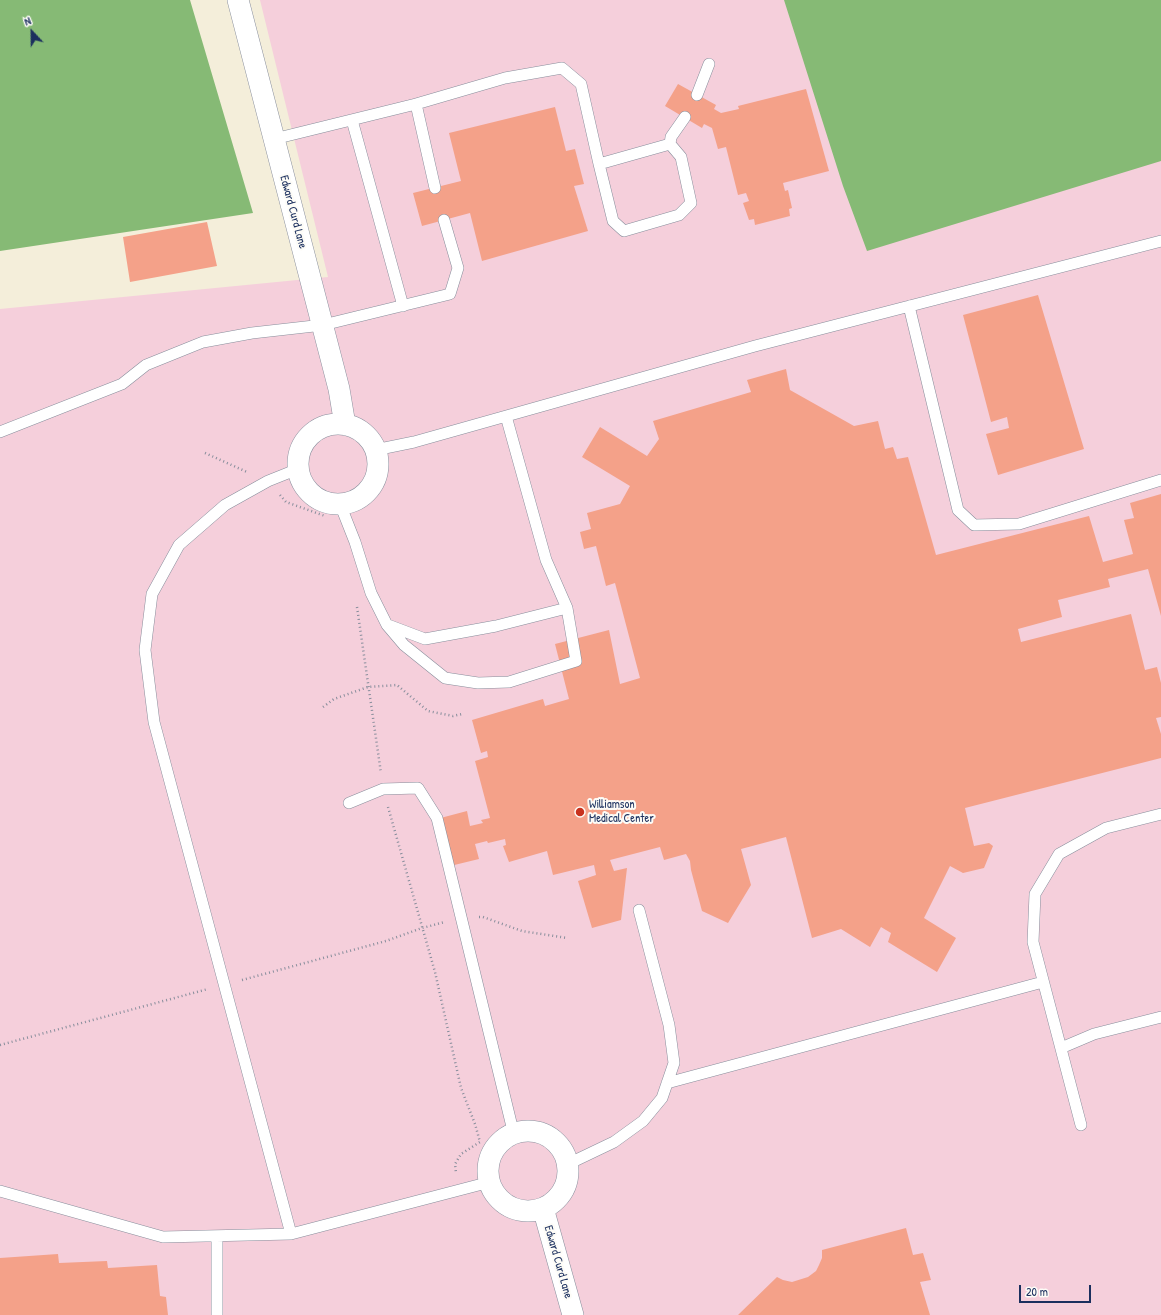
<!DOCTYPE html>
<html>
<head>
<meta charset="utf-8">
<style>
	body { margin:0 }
	#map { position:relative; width:1161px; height:1315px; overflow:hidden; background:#f4eeda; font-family:"Patrick Hand",sans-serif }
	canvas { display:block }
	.north { position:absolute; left:12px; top:12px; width:40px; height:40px; -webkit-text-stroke:3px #fdfcf7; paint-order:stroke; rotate:338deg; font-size:11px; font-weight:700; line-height:16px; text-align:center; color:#1b2f5e }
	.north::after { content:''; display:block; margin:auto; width:14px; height:18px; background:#1b2f5e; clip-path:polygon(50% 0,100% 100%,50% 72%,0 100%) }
	.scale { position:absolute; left:1019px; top:1285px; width:72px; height:18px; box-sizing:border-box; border:2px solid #1b2f5e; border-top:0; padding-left:5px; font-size:12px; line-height:14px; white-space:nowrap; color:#1b2f5e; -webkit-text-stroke:3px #fdfcf7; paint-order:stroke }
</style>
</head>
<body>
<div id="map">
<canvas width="1161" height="1315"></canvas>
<div class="north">N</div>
<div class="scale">20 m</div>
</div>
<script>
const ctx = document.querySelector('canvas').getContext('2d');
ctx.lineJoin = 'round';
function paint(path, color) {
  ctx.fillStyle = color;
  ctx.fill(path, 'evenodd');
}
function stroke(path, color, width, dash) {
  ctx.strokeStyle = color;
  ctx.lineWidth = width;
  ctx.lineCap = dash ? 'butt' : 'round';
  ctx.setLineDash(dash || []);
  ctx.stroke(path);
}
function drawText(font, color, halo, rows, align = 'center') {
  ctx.font = font + ' "Patrick Hand",sans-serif';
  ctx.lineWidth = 4;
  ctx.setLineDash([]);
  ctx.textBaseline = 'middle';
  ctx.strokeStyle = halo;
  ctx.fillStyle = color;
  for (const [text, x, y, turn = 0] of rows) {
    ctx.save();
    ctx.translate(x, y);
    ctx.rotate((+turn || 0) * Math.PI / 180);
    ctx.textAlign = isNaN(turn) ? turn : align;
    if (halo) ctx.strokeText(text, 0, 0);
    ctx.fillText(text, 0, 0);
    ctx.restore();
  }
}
paint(new Path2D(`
	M260,0H807L1161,125V1315H0V309L328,277Z`), '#f5cfdb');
paint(new Path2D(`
	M0,0H190L253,213L0,251Z
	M784,0H1161V161L867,251L843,186Z`), '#86ba75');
paint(new Path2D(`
	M678,84L716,105L714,109L721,113L739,109L738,106L806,89L829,171L783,183L785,191L788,190L792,208L789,209L790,216L755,225L754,219L749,220L743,203L749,201L746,193L738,195L726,147L718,149L712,128L704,124L702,128L665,106Z
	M555,107L566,151L575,149L584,184L574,186L588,231L482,261L470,213L422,226L413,193L461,181L449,133Z
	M207,222L217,266L130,282L123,237Z
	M1038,295L1084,449L998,475L986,434L1009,428L1007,417L991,422L963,315Z
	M786,369L790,390L854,426L878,421L885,449L893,447L897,459L908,457L936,555L1089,516L1103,562L1133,554L1124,520L1134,518L1130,503L1161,494V616L1148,569L1108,579L1110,587L1058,600L1062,617L1018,629L1021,642L1131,614L1145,670L1157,667L1161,683V717L1156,718L1161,734V758L965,808L974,846L989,843L993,846L984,868L963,873L950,866L924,918L956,938L937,972L888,942L891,933L881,927L870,947L841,929L812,938L786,837L741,849L751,885L728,923L702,911L691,870L690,861L686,854L664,860L660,847L610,860L614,871L627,868L621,920L592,928L578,881L596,875L594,865L553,875L547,851L509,862L503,846L506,845L505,839L488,843L487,841L475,844L479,859L446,867L433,820L467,811L470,826L483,823L481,820L490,818L475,761L488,757L487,751L481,753L472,720L543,699L545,706L569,699L555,644L609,630L620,684L640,678L615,583L606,586L596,546L584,549L580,532L591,529L587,513L620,504L630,486L582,457L600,427L647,456L659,439L653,421L751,392L747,380Z
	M906,1228L913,1255L923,1253L931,1280L920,1282L930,1315H738L777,1277L783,1280L792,1282L808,1277L816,1271L819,1265L822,1258V1250Z
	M58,1254L59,1263L107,1261L108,1268L157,1265L160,1296L166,1297L168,1315H0V1258Z`), '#f4a189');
const service = new Path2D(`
	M697,95L709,64
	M416,104L505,78L562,68L581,84L599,164L670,144L681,157L691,203L679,215L624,231L613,221L599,164
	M352,120L403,306
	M274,139L416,104L435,188
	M670,144L671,137L685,117
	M909,306L958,510L974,525L1019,524L1161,480
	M0,432L122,384L146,365L203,342L252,333L323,325L450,294L458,268L444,220
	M375,450L414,442L755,346L1161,241
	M340,504L355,542L371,593L387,625L404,645L445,678L478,683L509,682L576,661L567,608L546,560L506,416
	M388,625L425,639L496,626L567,608
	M349,803L383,789L418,788L437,818L514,1135
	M1061,1048L1094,1034L1161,1017
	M667,1083L1043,982
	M1081,1125L1033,942L1035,894L1059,854L1106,828L1161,814
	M568,1164L614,1142L643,1121L662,1098L674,1063L669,1025L639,910
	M0,1191L163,1237L291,1234L490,1182
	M291,1234L154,722L145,650L152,594L179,545L225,505L268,481L298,469
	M217,1236V1315`);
const minor = new Path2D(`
	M238,0L339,389L345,425
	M298 464a40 40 0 1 1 80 0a40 40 0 1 1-80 0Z
	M488 1171a40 40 0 1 1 80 0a40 40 0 1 1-80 0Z
	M543,1208L573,1315`);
stroke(service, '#888e9c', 12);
stroke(minor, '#888e9c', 22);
stroke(new Path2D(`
	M205,453L247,472
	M280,495L286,502L325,516
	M357,607L381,773
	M323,707L334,699L368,687L397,685L428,711L453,716L462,714
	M388,807L435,972L461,1088L475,1124L480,1142L461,1154L455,1164L456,1173
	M479,917H483L522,931L567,938
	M242,980L386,941L422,928L445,922
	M0,1045L208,989`), '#888e9c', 2.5, [1, 3]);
stroke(service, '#fff', 11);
stroke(minor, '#fff', 21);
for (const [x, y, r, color] of [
	[580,812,5,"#c8321e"]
]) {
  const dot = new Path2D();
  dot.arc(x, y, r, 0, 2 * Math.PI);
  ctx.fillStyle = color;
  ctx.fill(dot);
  stroke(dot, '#fdfcf7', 1.5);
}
drawText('12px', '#1b2f5e', '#fdfcf7', [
	["Edward Curd Lane",293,212,75],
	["Edward Curd Lane",558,1262,74]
]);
drawText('12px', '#1b2f5e', '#fdfcf7', [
	["Williamson",589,805],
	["Medical Center",589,819]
], 'left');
</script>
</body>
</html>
